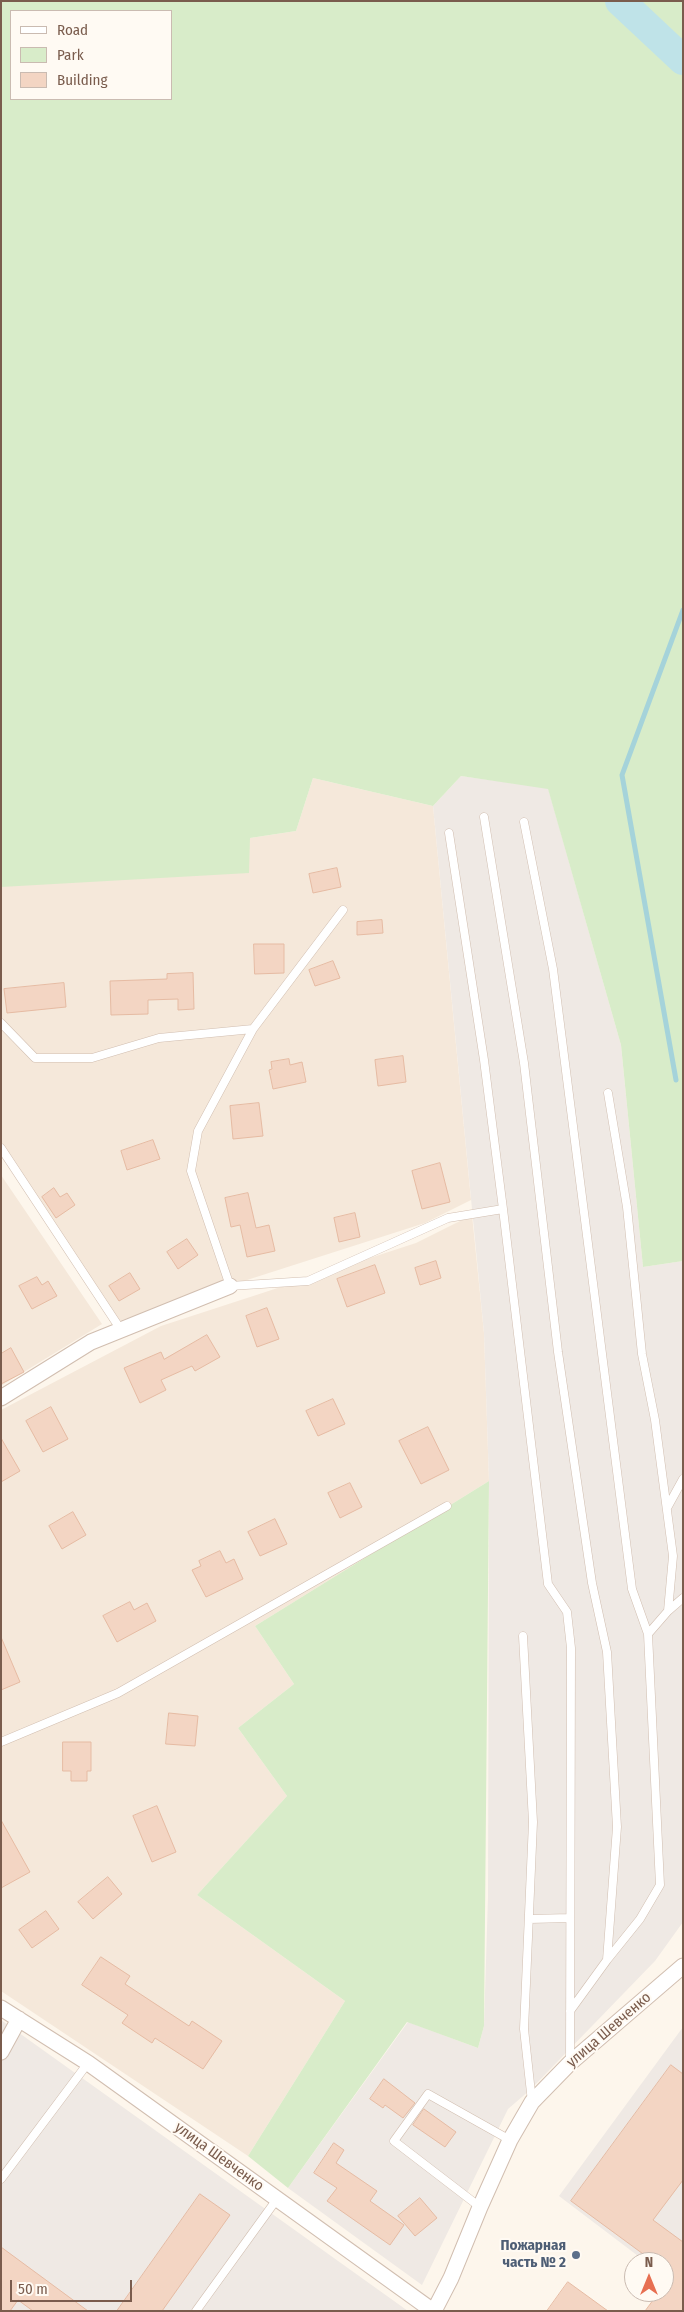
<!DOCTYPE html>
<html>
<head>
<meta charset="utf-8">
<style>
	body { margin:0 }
	#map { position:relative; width:684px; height:2312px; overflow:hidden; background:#fdf6ec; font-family:"Fira Sans Condensed",sans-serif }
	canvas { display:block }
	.frame { position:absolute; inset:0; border:2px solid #7a5c4d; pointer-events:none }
	.legend { position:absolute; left:10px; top:10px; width:162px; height:90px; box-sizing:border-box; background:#fffaf3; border:1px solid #cabbb1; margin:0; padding:6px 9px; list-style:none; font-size:15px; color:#7a5c4d }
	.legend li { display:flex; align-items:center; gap:10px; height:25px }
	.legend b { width:25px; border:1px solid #cabbb1 }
	.north { position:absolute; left:624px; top:2252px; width:50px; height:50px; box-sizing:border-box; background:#fffaf3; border:1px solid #cabbb1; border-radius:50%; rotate:0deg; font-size:14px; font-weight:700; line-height:20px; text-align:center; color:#7a5c4d }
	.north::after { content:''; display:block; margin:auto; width:18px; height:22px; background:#e76f51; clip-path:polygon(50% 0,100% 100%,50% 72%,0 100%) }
	.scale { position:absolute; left:10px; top:2280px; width:122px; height:22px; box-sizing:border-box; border:2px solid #7a5c4d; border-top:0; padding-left:6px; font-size:15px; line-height:18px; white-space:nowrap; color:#7a5c4d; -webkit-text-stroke:4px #fffaf3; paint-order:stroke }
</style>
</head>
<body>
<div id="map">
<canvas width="684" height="2312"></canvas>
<div class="frame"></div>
<ul class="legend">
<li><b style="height:6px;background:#fff"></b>Road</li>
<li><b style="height:14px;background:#d8ecc9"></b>Park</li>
<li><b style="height:14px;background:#f3d5c3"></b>Building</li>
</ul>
<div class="north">N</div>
<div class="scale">50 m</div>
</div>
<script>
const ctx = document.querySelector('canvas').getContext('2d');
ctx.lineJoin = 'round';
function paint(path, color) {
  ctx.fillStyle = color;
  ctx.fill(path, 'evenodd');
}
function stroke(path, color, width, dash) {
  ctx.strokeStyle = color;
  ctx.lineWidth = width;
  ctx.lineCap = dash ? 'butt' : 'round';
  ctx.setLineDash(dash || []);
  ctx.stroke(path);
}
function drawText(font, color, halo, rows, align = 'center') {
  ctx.font = font + ' "Fira Sans Condensed",sans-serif';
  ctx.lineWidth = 4;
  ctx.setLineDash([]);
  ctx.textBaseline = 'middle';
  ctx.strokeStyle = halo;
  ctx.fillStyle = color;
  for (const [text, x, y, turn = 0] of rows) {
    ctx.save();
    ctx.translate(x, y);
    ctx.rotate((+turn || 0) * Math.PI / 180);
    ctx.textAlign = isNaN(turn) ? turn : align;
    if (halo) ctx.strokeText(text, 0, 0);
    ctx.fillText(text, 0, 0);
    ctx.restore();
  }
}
paint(new Path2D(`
	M313,778L433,806L471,1200L425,1223L119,1321L1,1149V887L250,838L296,831Z
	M1,1175L102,1324L1,1386Z
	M472,1215L484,1333L489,1481L255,1626L294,1684L238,1728L287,1796L197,1895L345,2001L248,2156L1,1991V1410L161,1326L416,1243Z`), '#f5e8da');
paint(new Path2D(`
	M461,776L548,788L621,1045L643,1267L683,1261V1922L655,1961L530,2090L508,2109L422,2285L288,2188L408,2022L478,2048L484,2026L488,1897L489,1481L484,1333L433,806Z
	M1,2020L408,2311H1Z
	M683,2027V2290L664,2262H646L559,2196Z`), '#efe9e4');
paint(new Path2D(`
	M1,1H683V1261L643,1267L621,1045L548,789L461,776L433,806L313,778L296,831L250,838L249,873L1,887ZM11,11H171V99H11Z
	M489,1481L484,2026L478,2048L407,2022L288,2188L248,2156L345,2001L197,1895L287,1796L238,1728L294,1684L255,1626Z`), '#d8ecc9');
stroke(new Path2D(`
	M676,1080L622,775L683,610`), '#a5d3da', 5);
stroke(new Path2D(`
	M620,1L683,60`), '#bfe3e8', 30);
const building = new Path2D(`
	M337,868L341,887L313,893L309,874Z
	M382,920L383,933L357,935V922Z
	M254,944H284V973L255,974Z
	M333,961L340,978L315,986L309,970Z
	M193,973L194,1009L178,1010V999L148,1000V1014L111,1015L110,981L167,979V974Z
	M64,983L66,1007L7,1013L4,989Z
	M403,1056L406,1082L378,1086L375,1060Z
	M289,1059L290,1065L302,1062L306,1082L273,1089L269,1070L272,1069L271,1062Z
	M259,1103L263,1136L233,1139L230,1106Z
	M153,1140L160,1159L127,1170L121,1151Z
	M440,1163L450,1202L422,1209L412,1171Z
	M54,1188L60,1197L67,1193L75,1205L56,1218L42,1197Z
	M248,1193L256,1228L269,1225L275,1251L247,1257L240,1225L231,1227L225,1198Z
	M355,1213L360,1237L339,1242L334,1218Z
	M187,1239L198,1255L178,1269L167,1252Z
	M436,1261L441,1278L420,1285L415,1268Z
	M375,1265L385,1293L347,1307L337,1279Z
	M130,1273L140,1289L119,1301L109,1286Z
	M37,1277L42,1285L48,1281L57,1296L32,1309L19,1286Z
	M267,1308L279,1339L257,1347L246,1316Z
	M207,1335L220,1357L195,1371L192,1366L161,1380L166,1390L140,1403L124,1368L161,1352L164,1359Z
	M11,1348L24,1372L1,1384V1354Z
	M333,1399L345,1424L318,1436L306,1411Z
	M51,1407L68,1439L43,1452L26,1421Z
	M428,1427L449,1470L421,1484L399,1441Z
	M1,1438L20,1471L1,1482Z
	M350,1483L362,1507L340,1518L328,1493Z
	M73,1512L86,1535L62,1549L49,1526Z
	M275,1519L287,1544L260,1556L248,1532Z
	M220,1551L226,1563L234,1559L243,1579L206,1597L192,1570L201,1566L199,1561Z
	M130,1602L134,1610L147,1603L156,1621L117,1642L103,1616Z
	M1,1637L20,1682L1,1690Z
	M169,1713L198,1716L195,1746L166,1744Z
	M63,1742H91V1771H87V1781H71V1771H63Z
	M157,1806L176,1852L152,1862L133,1816Z
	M1,1820L30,1872L1,1888Z
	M108,1877L122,1894L93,1919L78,1902Z
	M46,1911L59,1929L32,1948L19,1930Z
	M101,1957L130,1976L125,1984L189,2026L192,2021L222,2041L203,2069L155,2038L152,2043L122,2023L128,2015L82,1985Z
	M671,2065L683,2074V2180L653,2220L683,2242V2311H645L659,2292H664V2262H654L571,2201Z
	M384,2079L415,2103L403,2118L385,2105L383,2108L370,2099Z
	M424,2109L456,2132L445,2147L413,2125Z
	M334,2143L344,2150L336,2163L377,2191L370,2201L404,2225L390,2245L327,2201L337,2188L314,2173Z
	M200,2194L230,2215L162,2311H117Z
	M420,2198L437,2218L415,2236L398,2216Z
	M1,2247L88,2311H33L18,2300L10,2311H1Z
	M568,2282L608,2311H547Z`);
paint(building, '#f3d5c3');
stroke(building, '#e6bba3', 1);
const lane = new Path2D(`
	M484,817L524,1063L558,1352L592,1583L607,1652L617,1827L607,1960L570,2011
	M524,822L553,969L632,1589L648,1634L660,1885L640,1919L607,1960
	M449,833L484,1060L503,1209
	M343,910L253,1029L198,1131L191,1171L230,1286L308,1281L448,1218L503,1209L548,1584L567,1612L571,1648L570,2063
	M1,1023L35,1058H92L159,1038L253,1029
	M608,1093L627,1207L642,1354L655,1420L673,1556L668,1611L648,1634
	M1,1148L121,1330
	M667,1508L683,1479
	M668,1611L683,1598
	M523,1636L533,1822L524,2029L532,2102
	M1,1742L118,1693L447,1506
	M529,1919L570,1918
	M1,2179L88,2063
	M480,2207L394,2141L428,2094L510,2140
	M196,2311L277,2199`);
const street = new Path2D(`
	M1,1398L91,1342L230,1286
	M1,2008L88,2063L433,2311
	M1,2052L19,2019
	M434,2311L451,2278L480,2207L510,2140L532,2102L570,2063L683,1966`);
stroke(lane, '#d1beb0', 9);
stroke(street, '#d1beb0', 17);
stroke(lane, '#fff', 8);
stroke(street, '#fff', 15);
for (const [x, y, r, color] of [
	[576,2255,5,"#5c6f8a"]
]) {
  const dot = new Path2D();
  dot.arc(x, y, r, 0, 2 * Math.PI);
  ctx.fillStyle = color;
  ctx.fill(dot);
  stroke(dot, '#fffaf3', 2);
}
drawText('15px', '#7a5c4d', '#fffaf3', [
	["улица Шевченко",609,2030,-41],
	["улица Шевченко",219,2157,36]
]);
drawText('bold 15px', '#4e5e75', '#fffaf3', [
	["Пожарная",566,2246],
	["часть № 2",566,2263]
], 'right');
</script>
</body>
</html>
